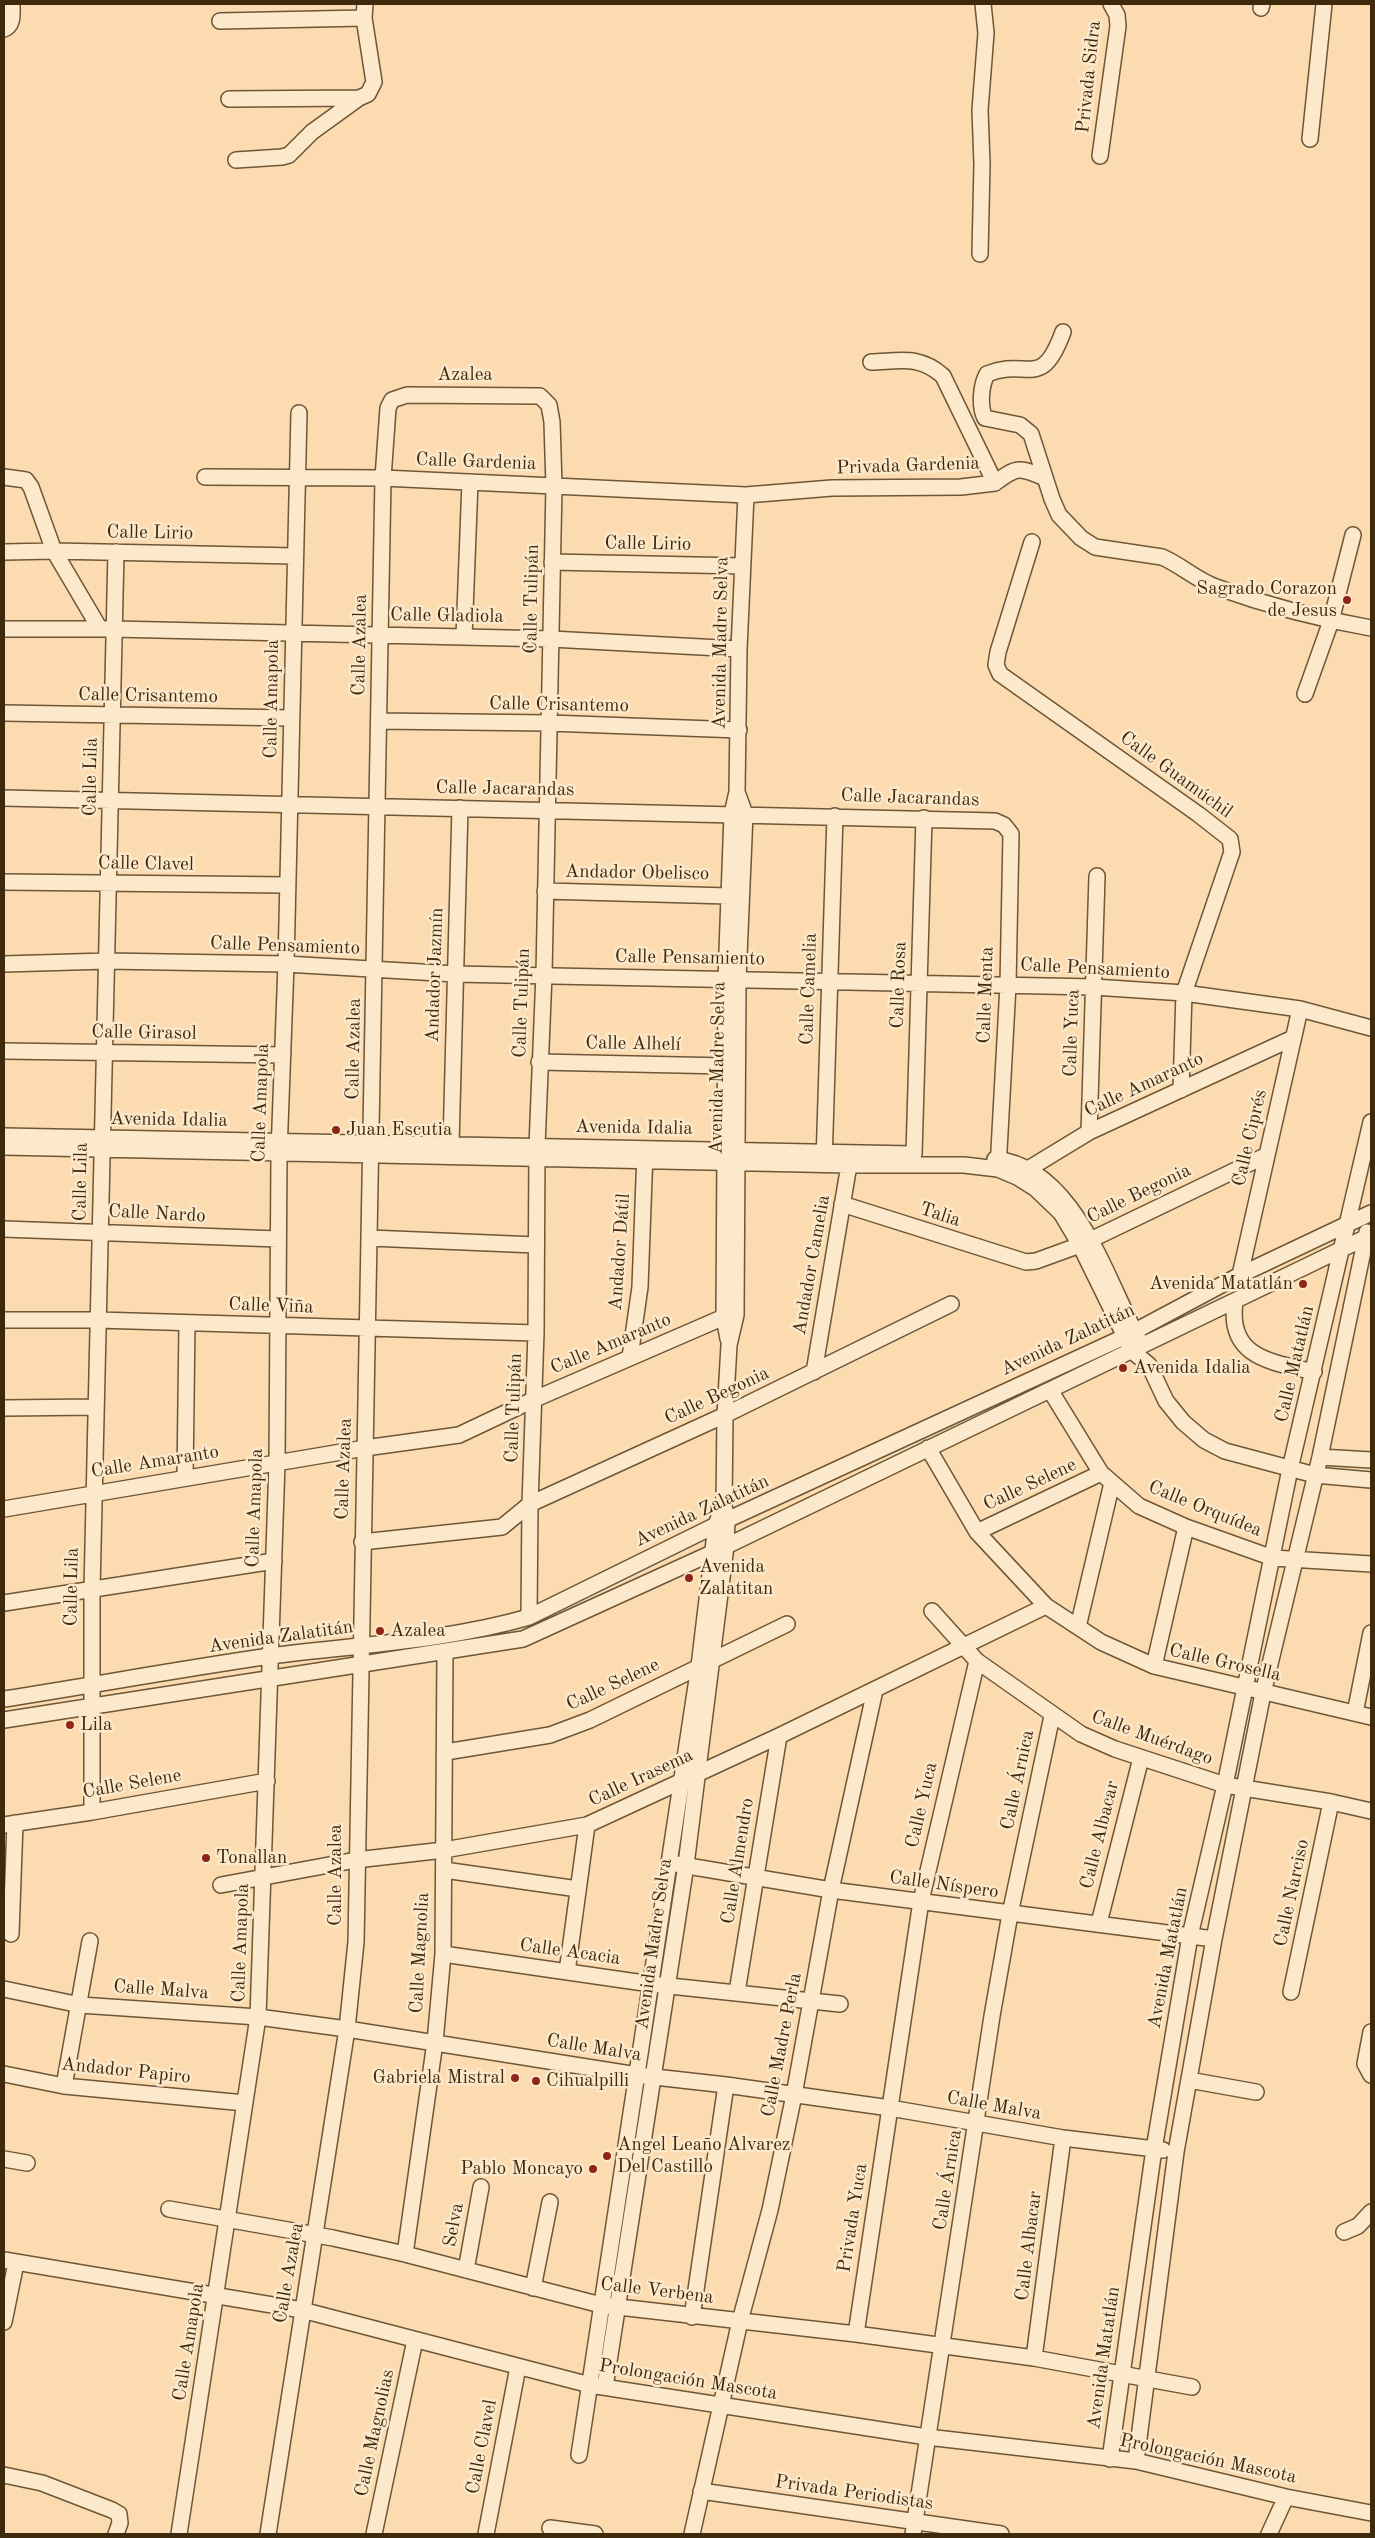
<!DOCTYPE html>
<html>
<head>
<meta charset="utf-8">
<style>
	body { margin:0 }
	#map { position:relative; width:1375px; height:2538px; overflow:hidden; background:#fbdbaf; font-family:"Old Standard TT",serif }
	canvas { display:block }
	.frame { position:absolute; inset:0; border:5px solid #3f290d; pointer-events:none }
</style>
</head>
<body>
<div id="map">
<canvas width="1375" height="2538"></canvas>
<div class="frame"></div>
</div>
<script>
const ctx = document.querySelector('canvas').getContext('2d');
ctx.lineJoin = 'round';
function stroke(path, color, width, dash) {
  ctx.strokeStyle = color;
  ctx.lineWidth = width;
  ctx.lineCap = dash ? 'butt' : 'round';
  ctx.setLineDash(dash || []);
  ctx.stroke(path);
}
function drawText(font, color, halo, rows, align = 'center') {
  ctx.font = font + ' "Old Standard TT",serif';
  ctx.lineWidth = 5;
  ctx.setLineDash([]);
  ctx.textBaseline = 'middle';
  ctx.strokeStyle = halo;
  ctx.fillStyle = color;
  for (const [text, x, y, turn = 0] of rows) {
    ctx.save();
    ctx.translate(x, y);
    ctx.rotate((+turn || 0) * Math.PI / 180);
    ctx.textAlign = isNaN(turn) ? turn : align;
    if (halo) ctx.strokeText(text, 0, 0);
    ctx.fillText(text, 0, 0);
    ctx.restore();
  }
}
const minor = new Path2D(`
	M1261,8L1262,4
	M220,21L364,18
	M4,29C14,25 12,13 12,4
	M229,99L359,98L368,94L374,82L364,18L365,4
	M1310,139L1324,4
	M1100,156L1118,26L1117,15L1111,4
	M236,160L282,157L289,155L312,132L359,98
	M980,254L982,164L980,110L986,33L983,4
	M1063,332C1041,392 1028,357 987,374C981,385 979,406 985,418L1020,425L1031,434L1052,499L1059,515L1081,538L1095,547L1162,557C1181,565 1196,580 1216,587C1266,605 1319,619 1371,628
	M4,477L26,480L31,487L54,551L100,629
	M205,477L383,478L746,495L832,488L961,487L995,483L943,376C920,355 901,361 871,362
	M995,483C1017,466 1020,467 1045,478
	M1032,542L998,652L996,665L1000,674L1198,814L1230,839L1232,852L1184,993L1181,1090
	M4,552L54,551L295,556
	M552,562L742,566
	M4,629H114L551,639L739,649
	M464,637L470,482
	M1305,694L1331,621L1353,535
	M4,713L291,718
	M379,721L549,723L739,730
	M4,798L995,821L1004,825L1011,834L1008,985L998,1169
	M4,882L288,885
	M545,891L729,896
	M4,964L107,961L286,964L455,974L1094,987L1184,993L1300,1009L1371,1028
	M4,1051L283,1055
	M539,1062L726,1066
	M1089,1132L1097,876
	M4,1136L912,1154
	M451,1144L460,808
	M4,1147L849,1165H964L998,1169L1017,1177L1036,1189L1061,1213L1080,1245L1132,1351L1149,1365L1166,1401L1183,1422L1204,1440L1225,1451L1315,1475L1371,1480
	M914,1154L924,818
	M995,1159C1076,1168 1106,1280 1139,1340
	M824,1162L835,816
	M1020,1174L1089,1132L1293,1038
	M842,1204L1026,1262L1036,1261L1080,1245L1267,1155
	M4,1229L278,1239
	M370,1238L536,1245
	M1240,1275L1300,1009
	M1235,1302C1227,1358 1272,1362 1314,1372
	M4,1320H98L536,1333
	M728,1339L724,1317L726,979L732,814L737,792L739,649L746,495
	M630,1357L640,1287L645,1152
	M814,1372L849,1165
	M1050,1390L1101,1473L1139,1506L1186,1527L1273,1558L1371,1564
	M4,1408L96,1407
	M928,1448L977,1532L1046,1606L1101,1642L1154,1666L1371,1717
	M1320,1457L1371,1460
	M185,1477L187,1324
	M4,1509L365,1448L459,1435L535,1399L724,1317L732,1316
	M977,1532L1101,1473
	M362,1542L502,1527L530,1504L725,1415L951,1304
	M4,1603L274,1561
	M932,1611L977,1661L1081,1734L1115,1749L1225,1785L1331,1802L1371,1811
	M1078,1627L1112,1483
	M1154,1666L1186,1527
	M4,1699C93,1685 181,1669 270,1656C356,1645 446,1641 529,1617L716,1525L1124,1337L1240,1275L1371,1213
	M1355,1713L1371,1633
	M4,1720L523,1639L714,1552L1371,1235
	M446,1752L550,1735L590,1720L787,1624
	M92,1812V1589L116,552
	M4,1825L92,1812L267,1781
	M676,1864L831,1890L1214,1939
	M444,1870L578,1889
	M221,1885L356,1860L444,1850L587,1825L779,1736L1046,1606
	M1099,1923L1141,1758
	M11,1934L15,1823
	M443,1954L651,1984L840,2004
	M567,1972L587,1825
	M4,1989L80,2005L258,2017L347,2029L637,2075L726,2085L890,2108L1063,2138L1163,2150
	M737,1992L779,1736
	M1291,1992L1331,1802
	M1371,2032L1365,2064L1371,2075
	M4,2074L64,2086L245,2103
	M1189,2080L1256,2092
	M64,2086L90,1941
	M4,2159L27,2163
	M169,2209L333,2238L405,2254L601,2305L856,2334L1034,2358L1192,2387
	M1344,2232L1358,2226L1371,2212
	M405,2254L435,2042L443,1954L445,1652
	M4,2260L302,2310L590,2385L927,2437L1136,2461L1286,2497L1371,2513
	M466,2270L481,2187
	M533,2288L550,2202
	M692,2317L726,2085
	M4,2322L16,2263
	M856,2334L921,1901L977,1661
	M1034,2358L1063,2138
	M605,2387L686,1865L726,1546L727,1521L724,1506L725,1415L729,1345L736,1315L738,979L745,814L737,792
	M579,2455L699,1666L716,1525L719,1517
	M1110,2459L1154,2149L1190,1936L1225,1785L1290,1469L1371,1122
	M1136,2461L1176,2152L1214,1939L1263,1693L1320,1457L1367,1232
	M4,2475L42,2483L112,2510L119,2514L120,2523L116,2534
	M701,2491L1001,2534
	M550,2528L595,2534
	M179,2534L258,2017L277,1463L279,1153L286,964L299,413
	M268,2534L347,2029L356,1942L383,478L388,408L392,400L407,395L540,396L549,405L552,422L554,486L544,974L537,1146L536,1333L530,1504L529,1617
	M374,2534L415,2340
	M486,2534L518,2367
	M692,2534L740,2321L770,2210L794,2095L831,1890L875,1690
	M913,2534L992,2016L1010,1914L1052,1716
	M1269,2534L1286,2497`);
stroke(minor, '#6e5636', 18);
stroke(minor, '#fce8cb', 15);
for (const [x, y, r, color] of [
	[1347,600,5,"#8f2418"],
	[336,1130,5,"#8f2418"],
	[1303,1284,5,"#8f2418"],
	[1123,1368,5,"#8f2418"],
	[689,1578,5,"#8f2418"],
	[380,1631,5,"#8f2418"],
	[70,1725,5,"#8f2418"],
	[206,1858,5,"#8f2418"],
	[515,2078,5,"#8f2418"],
	[536,2081,5,"#8f2418"],
	[607,2156,5,"#8f2418"],
	[593,2169,5,"#8f2418"]
]) {
  const dot = new Path2D();
  dot.arc(x, y, r, 0, 2 * Math.PI);
  ctx.fillStyle = color;
  ctx.fill(dot);
  stroke(dot, '#fce8cb', 2);
}
drawText('19px', '#3f290d', '#fce8cb', [
	["Privada Sidra",1089,77,-84],
	["Azalea",465,375],
	["Calle Gardenia",476,462,2],
	["Privada Gardenia",908,466,-2],
	["Calle Lirio",150,533,1],
	["Calle Lirio",648,544,1],
	["Calle Tulipán",532,599,-89],
	["Calle Gladiola",447,616,1],
	["Avenida Madre Selva",721,643,-89],
	["Calle Azalea",360,645,-89],
	["Calle Crisantemo",148,696,1],
	["Calle Amapola",272,699,-89],
	["Calle Crisantemo",559,705,1],
	["Calle Guamúchil",1176,775,36],
	["Calle Lila",91,777,-89],
	["Calle Jacarandas",505,789,1],
	["Calle Jacarandas",910,798,2],
	["Calle Clavel",146,864,1],
	["Andador Obelisco",637,873,1],
	["Calle Pensamiento",285,946,2],
	["Calle Pensamiento",690,958,1],
	["Calle Pensamiento",1095,969,3],
	["Andador Jazmín",435,975,-88],
	["Calle Rosa",899,985,-88],
	["Calle Camelia",809,989,-88],
	["Calle Menta",986,995,-88],
	["Calle Tulipán",522,1003,-88],
	["Calle Girasol",144,1033,1],
	["Calle Yuca",1072,1033,-88],
	["Calle Alhelí",633,1044,1],
	["Calle Azalea",354,1049,-89],
	["Avenida Madre Selva",718,1068,-89],
	["Calle Amaranto",1144,1085,-25],
	["Calle Amapola",261,1103,-88],
	["Avenida Idalia",169,1120,1],
	["Avenida Idalia",634,1128,1],
	["Calle Ciprés",1250,1138,-77],
	["Calle Lila",81,1182,-89],
	["Calle Begonia",1139,1194,-26],
	["Calle Nardo",157,1214,3],
	["Talia",940,1215,18],
	["Andador Dátil",620,1252,-86],
	["Andador Camelia",812,1265,-80],
	["Calle Viña",271,1306,2],
	["Avenida Zalatitán",1068,1340,-25],
	["Calle Amaranto",611,1344,-23],
	["Calle Matatlán",1295,1364,-77],
	["Calle Begonia",717,1396,-25],
	["Calle Tulipán",514,1408,-88],
	["Calle Amaranto",155,1462,-9],
	["Calle Azalea",344,1469,-88],
	["Calle Selene",1030,1485,-25],
	["Calle Amapola",255,1508,-88],
	["Calle Orquídea",1205,1509,22],
	["Avenida Zalatitán",702,1511,-25],
	["Calle Lila",72,1587,-89],
	["Avenida Zalatitán",281,1637,-8],
	["Calle Grosella",1225,1663,13],
	["Calle Selene",613,1685,-25],
	["Calle Muérdago",1152,1738,20],
	["Calle Irasema",641,1778,-25],
	["Calle Árnica",1018,1780,-78],
	["Calle Selene",132,1784,-10],
	["Calle Yuca",922,1805,-77],
	["Calle Albacar",1100,1835,-76],
	["Calle Almendro",738,1861,-81],
	["Calle Azalea",336,1875,-90],
	["Calle Níspero",944,1885,8],
	["Calle Narciso",1292,1893,-78],
	["Calle Amapola",241,1943,-88],
	["Avenida Madre Selva",654,1944,-82],
	["Calle Acacia",570,1952,8],
	["Calle Magnolia",420,1953,-87],
	["Avenida Matatlán",1168,1958,-79],
	["Calle Malva",161,1990,4],
	["Calle Madre Perla",782,2045,-79],
	["Calle Malva",594,2048,9],
	["Andador Papiro",126,2071,6],
	["Calle Malva",994,2106,10],
	["Calle Árnica",948,2180,-81],
	["Privada Yuca",853,2218,-81],
	["Selva",454,2225,-80],
	["Calle Albacar",1029,2246,-83],
	["Calle Azalea",289,2273,-80],
	["Calle Verbena",657,2291,7],
	["Calle Amapola",189,2342,-81],
	["Avenida Matatlán",1104,2358,-82],
	["Prolongación Mascota",688,2380,9],
	["Calle Magnolias",375,2433,-78],
	["Calle Clavel",482,2447,-79],
	["Prolongación Mascota",1208,2459,12],
	["Privada Periodistas",854,2493,8]
]);
drawText('19px', '#3f290d', '#fce8cb', [
	["Sagrado Corazon",1337,589,"right"],
	["de Jesus",1337,611,"right"],
	["Juan Escutia",346,1130],
	["Avenida Matatlán",1293,1284,"right"],
	["Avenida Idalia",1133,1368],
	["Avenida",699,1567],
	["Zalatitan",699,1589],
	["Azalea",390,1631],
	["Lila",80,1725],
	["Tonallan",216,1858],
	["Gabriela Mistral",505,2078,"right"],
	["Cihualpilli",546,2081],
	["Angel Leaño Alvarez",617,2145],
	["Del Castillo",617,2167],
	["Pablo Moncayo",583,2169,"right"]
], 'left');
</script>
</body>
</html>
